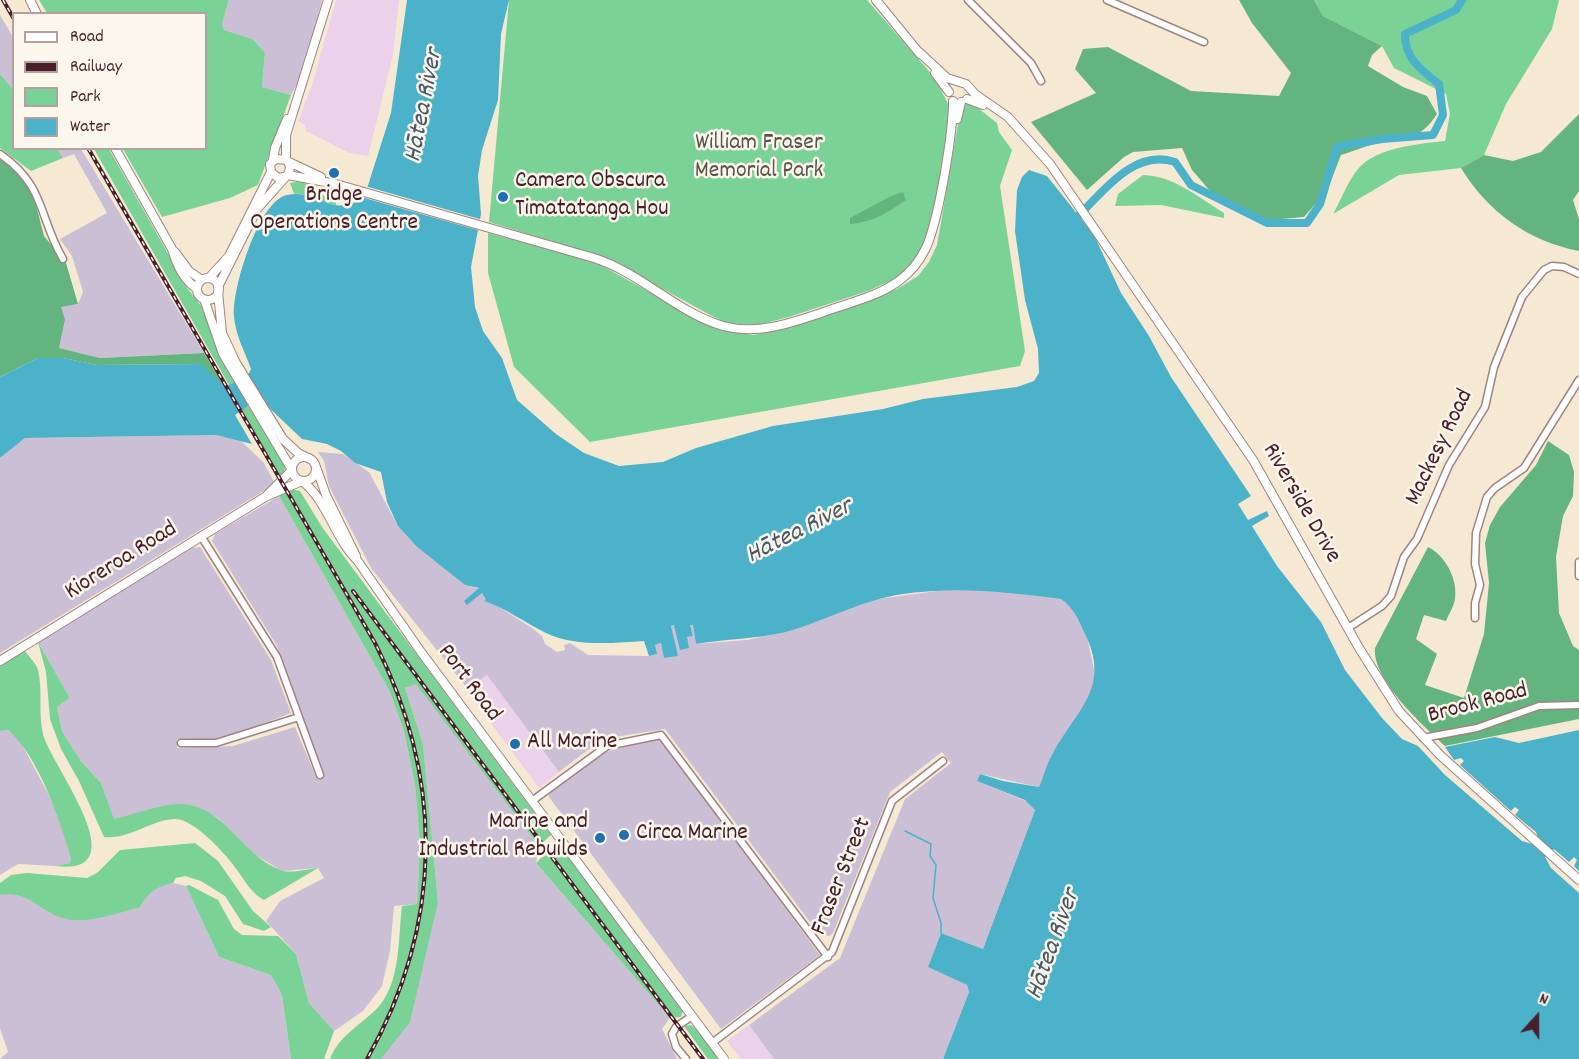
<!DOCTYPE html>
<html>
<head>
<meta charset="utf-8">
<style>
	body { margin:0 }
	#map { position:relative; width:1579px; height:1059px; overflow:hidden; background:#f5e9d3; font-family:Dekko,sans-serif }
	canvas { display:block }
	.legend { position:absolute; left:12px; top:12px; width:195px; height:138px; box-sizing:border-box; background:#fbf7ec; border:2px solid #b4a19f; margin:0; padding:8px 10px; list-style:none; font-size:18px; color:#4a1f2b }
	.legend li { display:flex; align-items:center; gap:12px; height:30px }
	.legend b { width:30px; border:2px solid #b4a19f }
	.north { position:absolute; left:1507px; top:987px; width:60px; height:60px; -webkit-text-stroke:4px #fbf7ec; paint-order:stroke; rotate:21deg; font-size:16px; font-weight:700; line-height:24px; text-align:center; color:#4a1f2b }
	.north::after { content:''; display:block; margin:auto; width:21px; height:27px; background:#4a1f2b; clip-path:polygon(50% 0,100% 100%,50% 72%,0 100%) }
</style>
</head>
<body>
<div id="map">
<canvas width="1579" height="1059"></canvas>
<ul class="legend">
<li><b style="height:8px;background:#fff"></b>Road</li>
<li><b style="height:8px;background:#4a1f2b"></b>Railway</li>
<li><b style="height:16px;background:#7bd296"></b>Park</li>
<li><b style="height:16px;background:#4bb2c9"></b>Water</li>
</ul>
<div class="north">N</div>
</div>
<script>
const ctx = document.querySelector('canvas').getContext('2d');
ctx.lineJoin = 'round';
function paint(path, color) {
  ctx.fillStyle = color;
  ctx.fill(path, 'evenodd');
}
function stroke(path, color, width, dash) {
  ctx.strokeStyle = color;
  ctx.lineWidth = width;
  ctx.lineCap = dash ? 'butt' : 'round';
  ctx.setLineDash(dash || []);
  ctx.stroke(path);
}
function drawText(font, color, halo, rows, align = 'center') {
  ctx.font = font + ' Dekko,sans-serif';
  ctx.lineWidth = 5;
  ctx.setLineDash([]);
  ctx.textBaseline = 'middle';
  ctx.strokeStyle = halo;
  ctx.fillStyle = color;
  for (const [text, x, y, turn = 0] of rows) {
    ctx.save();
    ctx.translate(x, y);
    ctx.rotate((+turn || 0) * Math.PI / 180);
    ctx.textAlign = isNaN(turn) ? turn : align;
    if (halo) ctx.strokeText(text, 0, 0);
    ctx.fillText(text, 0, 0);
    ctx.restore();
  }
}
paint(new Path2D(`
	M336,0H399L393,55L368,156L349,153L306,131L305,125L298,121L312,85Z
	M487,675L559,772L539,788L466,690Z
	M749,1025L774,1059H741L727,1041Z`), '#ecd1eb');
paint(new Path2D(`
	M229,0H322L302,75L291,95L262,87L265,53L253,39L224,30L222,24Z
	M0,15L13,37V89L0,74Z
	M57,149H81L204,353L100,358L59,348L65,320L60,307L78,304L83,292L72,256L60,239L107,213L74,154L63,158Z
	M216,435L241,441L264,463L275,484L0,653V458L25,438Z
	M318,452L343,454L369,472L398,526L417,547L465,585L480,589L465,601L467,604L482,593L487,599L484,601L496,605L532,628L542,636L545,644L557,652L565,650L564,645L570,643L588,655L649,656L657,654L654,645L661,643L665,658L677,655L671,626L675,625L678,639L693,636L690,625L693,624L696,644L747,640L789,631L871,600L952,589H982L1061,599L1071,606L1087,637L1096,679L1087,703L1053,753L1039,787L980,774L977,781L1026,801L1035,810L983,949L941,933L928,967L967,985L969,992L943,1059H774L749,1025L840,958L905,799L951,763L942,752L890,792L833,933L829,936L819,934L665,729L602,739L559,772L487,675L468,689L371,568L329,486L324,461Z
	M279,496L389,690L404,731L415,785L420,845L417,904L394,906L390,951L382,986L363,1011L334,1031L309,1003L296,954L266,921L280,901L324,878L318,868L282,871L254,854L218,818L180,804L114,820L101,783L81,761L62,731L57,707L70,698L38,642L192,548L200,547L271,660L291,713L232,736L216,739H177V748L233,746L295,727L316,777L323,775L277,646L212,541L215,534Z
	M416,683L539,846L536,863L670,1018L662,1029L677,1059H381L438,902L423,744L405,688Z
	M8,730L20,741L58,812L71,859L70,863L55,866L18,864L0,875V731Z
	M657,738L661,739L820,955L721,1029L549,797V793L598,754Z
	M173,883L186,886L219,957L271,975L282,995L291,1059H0L8,1052L0,1028V895L12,893L27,897L51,914L140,907L148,893L157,886Z`), '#cbbfd5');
paint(new Path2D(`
	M39,0H229L222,24L224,30L253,39L265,53L262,87L291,95L258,185L230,198L162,217L123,149L206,148V14L47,13Z
	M509,0H867L935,78L949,106L946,139L929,242L903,275L868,291L789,317L758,325L725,323L606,258L489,222Z
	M1314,0H1559L1552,29L1506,104L1484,155L1461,168L1399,175L1333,214C1341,200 1348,181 1358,169C1377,147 1418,144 1445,141L1450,114L1446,94L1394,68L1382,46L1323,16Z
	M0,74L13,89L14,148L57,149L63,158L31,171L0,148Z
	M969,101L997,123L999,132L1012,150L1000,186L1025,351L1020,366L590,442L514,367L488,273V233L595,262L719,330L754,335L808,321L897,289L918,276L929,262L937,245L960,112L963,104Z
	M94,149H109L188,289L202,307L211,333L235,382L229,385Z
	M1143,175C1174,176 1198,197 1224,213V218L1161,205L1115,206L1118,194Z
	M301,181L326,197L336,200V205C321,203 309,192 294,194L290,183Z
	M248,406L286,464L282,480L242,409Z
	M291,489L300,491L322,527L551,835L539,846L416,684L405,688L423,744L438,902L410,1022L381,1059H330C340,1033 364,1024 380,1005C401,979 398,937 402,906L417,904L420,845L415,785L404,731L389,690L279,496Z
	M38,642L70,698L57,707L62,731L81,761L101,783L114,819C133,815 163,803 182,804C226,807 242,856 281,870C290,874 308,869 318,868L264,900C251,893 246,882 237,870C227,855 193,818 175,819C150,820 129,840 104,837L79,781L61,749L50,719L46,672Z
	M25,651C29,657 36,663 38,670C43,690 38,713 43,734C50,764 141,877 55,866L70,863L71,859C60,820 39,757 8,730L0,731V666Z
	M557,842L683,1010L681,1017L670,1018L536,863Z
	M195,843L218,861L253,911L271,927L264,931L243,924L225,896L201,881L185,876L176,878L173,883C155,887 149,892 140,907C117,913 86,925 63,918C37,911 30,890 0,895V883L11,875L27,873L87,878L97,873L120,850Z
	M189,885L218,900L234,929L242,935L278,936L296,954L309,1003L334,1031L324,1059H291L282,995L271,975L219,957L186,886Z
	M691,1025L701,1033L720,1059H708L684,1026Z`), '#7bd296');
paint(new Path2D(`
	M1239,0H1314L1323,16L1382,46L1372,55L1368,66L1403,87L1427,96L1437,114C1420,140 1409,136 1381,142C1368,145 1354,151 1341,155L1327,191L1304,217L1269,220L1217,199L1192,170L1182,148L1133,152L1124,157L1087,190L1031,122L1096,93L1075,69L1083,49L1108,47L1191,91L1279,96L1291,73L1252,23Z
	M1579,114V191L1573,200L1579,219V251C1528,241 1488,212 1461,168L1484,155L1513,161L1541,152Z
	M0,159L21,174L31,186L44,236L66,263L78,304L61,307L65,320L59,348L100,358L204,353L225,388L200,364L97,365L63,358H38L0,377Z
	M903,192L906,200C889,212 871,223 850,224V218L891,196Z
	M1548,441L1569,455L1574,472L1573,496L1563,516L1556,557L1559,613L1573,646L1579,650V719L1445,746C1423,725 1372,680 1375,648L1428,547C1445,555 1458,579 1455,599C1454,606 1449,614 1446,621L1424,615L1416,639L1437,654L1425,685L1464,698L1484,634L1489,583L1485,543L1490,525L1500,507L1536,465Z`), '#64b47f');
paint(new Path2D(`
	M407,0H509L501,34L498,100L482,150L478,176L481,214L471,267L475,307L483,331L502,358L517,400L556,434L584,453L619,466L663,462L696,448L773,426L883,409L923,399L1017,387L1034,381L1039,373L1038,349L1025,300L1015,231L1017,190L1022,177L1029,170L1047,176L1094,235L1121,293L1149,336L1171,377L1251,496L1238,504L1248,520L1267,511L1269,516L1252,526L1277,566L1321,622L1345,670L1382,718L1402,739L1418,746L1445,775L1522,841L1532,844L1538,838L1536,832L1515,815L1519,810L1515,807L1511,811L1460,765L1464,761L1461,758L1454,760L1445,747L1495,737L1519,743L1579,730V871L1574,866L1577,860L1574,857L1569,862L1554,849L1545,857L1551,868L1579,893V1059H943L969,992L967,985L928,967L941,933L983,949L1035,810L1025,800L977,781L980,774L1003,781L1039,787C1044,776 1047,763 1053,753C1078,708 1112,687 1084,632C1078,619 1074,608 1061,599C1006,592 958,586 903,594C861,600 825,621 786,632C756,639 726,639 696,644L693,625H690L693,636L687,637L689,648L680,650L674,625L671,626L678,656L664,658L661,643L655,645L657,654L649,656L644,641C613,643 575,647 546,633C525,623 506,608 484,601L486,599L482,593L467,605L464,601L479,588L465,585L417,547L398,526L387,502L381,472L355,463L341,451L327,444L302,439L263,402L248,406L235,415L252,444L216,435L25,438L0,458V377L38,358H63L97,365L201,364L225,387L248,375L251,369C245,352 235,334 234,316C232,290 258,201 287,195C319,188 329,219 364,198L391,113Z`), '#4bb2c9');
paint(new Path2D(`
	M365,186L483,220L481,231L361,197Z`), '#f5e9d3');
stroke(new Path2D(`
	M905,831L931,844L930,856L936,865L933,898L941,923V933`), '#4bb2c9', 1.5);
stroke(new Path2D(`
	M1071,223C1098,199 1131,147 1175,162L1191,185L1267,223H1307L1320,204L1337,147L1382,139L1433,135L1443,115L1439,84C1421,70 1405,59 1405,34L1456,10L1462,0`), '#4bb2c9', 8);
const minor = new Path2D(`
	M968,0L1031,63L1041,81
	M1107,0L1204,42
	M0,154C46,186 38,216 63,259
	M201,536L277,657L320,775
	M1579,562V576
	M1475,618V603L1480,585L1475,564L1476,533L1487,497L1495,488L1524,468L1579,380
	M1348,628L1382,606L1391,596L1404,557L1417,539L1449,465L1485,407L1494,367L1522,297L1544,270L1552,266L1564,267L1579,274
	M1423,738L1477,728L1539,706L1579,705
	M181,743H216L299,717
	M532,801L607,746L661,735L828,957
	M712,1043L832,952L892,801L943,761
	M686,1059L676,1047L672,1034L676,1027L692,1016`);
const major = new Path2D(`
	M30,0L37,14
	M876,0L920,54
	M919,52L947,78L966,84L975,94L1008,117L1050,164L1253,460L1359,648L1399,711L1440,755L1579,880
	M935,73L949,92
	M967,99L983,105
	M957,119L961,102
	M115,148L172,249C177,265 183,279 197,289
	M286,159V135L328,0
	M273,160L275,148L287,119
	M289,162L321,177
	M288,175L336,184L594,258C641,273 676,312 723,326C757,335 788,324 821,313C847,303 878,297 900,280C911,272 920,260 926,248C939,218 953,134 953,101
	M175,252L189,271L202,280
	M209,278L229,256L271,172
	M197 289a11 11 0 1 1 22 0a11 11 0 1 1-22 0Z
	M218,287L257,209L289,173L290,166L287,160L276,159L270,164L271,172L278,178L284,177
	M218,292L222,333L236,363L283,439L298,453L310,459
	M204,299L223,354L292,470L267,495
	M292 469a12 12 0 1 1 24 0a12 12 0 1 1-24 0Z
	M316,467L326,495L356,556
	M0,661L265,497L302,481C327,500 334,537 357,560L421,652L724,1059`);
stroke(minor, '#a0847f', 9);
stroke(major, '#a0847f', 10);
stroke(minor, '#fff', 6);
stroke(major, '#fff', 8);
const rail = new Path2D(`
	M3,0L14,19
	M88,148L375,643C445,780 443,925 367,1059
	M353,591L703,1059`);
stroke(rail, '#4a1f2b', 4);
stroke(rail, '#fbf7ec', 1.5, [4.5]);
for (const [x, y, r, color] of [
	[334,173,6,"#1f6fb2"],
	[503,197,6,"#1f6fb2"],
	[515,744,6,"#1f6fb2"],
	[624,835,6,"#1f6fb2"],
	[600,838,6,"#1f6fb2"]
]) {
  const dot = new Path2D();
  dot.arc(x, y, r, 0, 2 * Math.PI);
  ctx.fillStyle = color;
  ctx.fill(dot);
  stroke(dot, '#fbf7ec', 2);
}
drawText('24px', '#59554b', '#fbf7ec', [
	["William Fraser",759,145],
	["Memorial Park",759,173]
]);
drawText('24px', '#4a1f2b', '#fbf7ec', [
	["Camera Obscura",515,183],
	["Timatatanga Hou",515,211],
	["Bridge",334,197,"center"],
	["Operations Centre",334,225,"center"],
	["All Marine",527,744],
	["Marine and",588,824,"right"],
	["Industrial Rebuilds",588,852,"right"],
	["Circa Marine",636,835]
], 'left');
drawText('24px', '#4a1f2b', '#fbf7ec', [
	["Mackesy Road",1441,448,-64],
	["Riverside Drive",1300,504,60],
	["Kioreroa Road",122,562,-32],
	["Port Road",468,684,53],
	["Brook Road",1478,705,-15],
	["Fraser Street",843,877,-68]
]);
drawText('italic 26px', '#4a5a6a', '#fbf7ec', [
	["Hātea River",426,106,-79],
	["Hātea River",800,533,-27],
	["Hātea River",1055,945,-70]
]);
</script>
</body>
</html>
